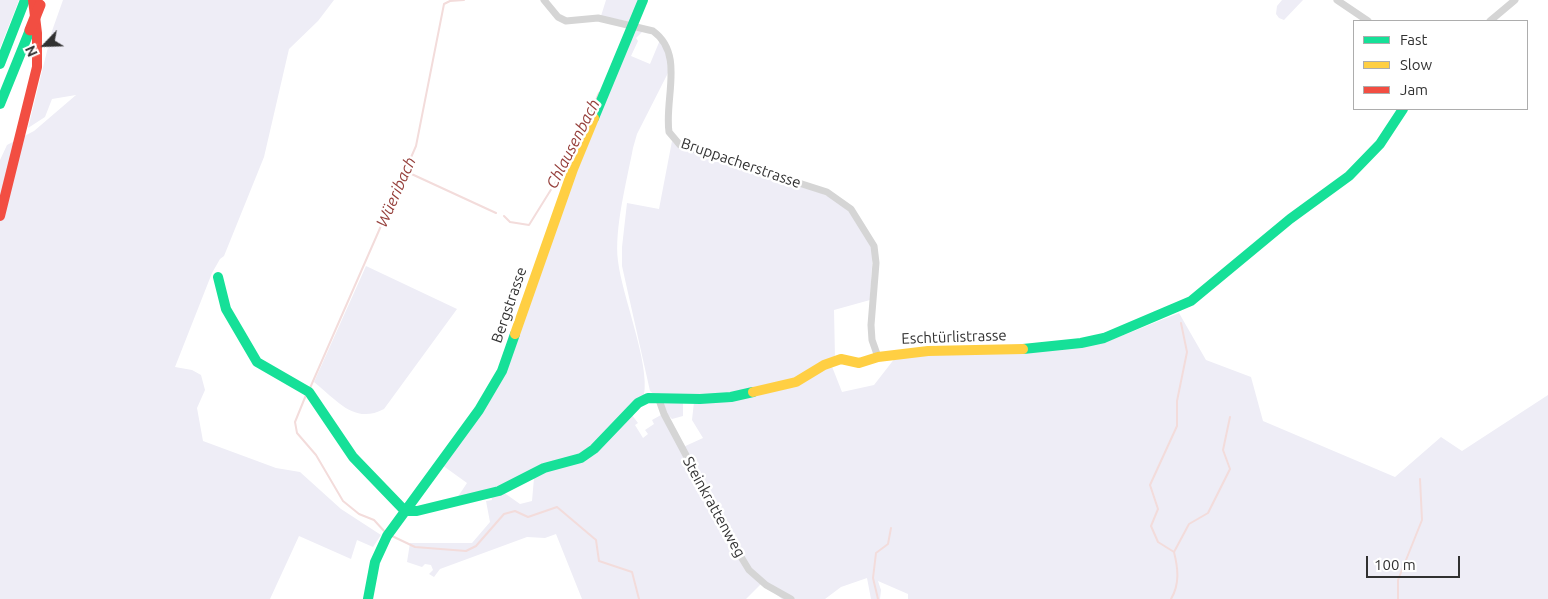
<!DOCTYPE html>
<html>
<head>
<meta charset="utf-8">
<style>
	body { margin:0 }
	#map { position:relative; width:1548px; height:599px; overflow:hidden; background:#fff; font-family:Ubuntu,sans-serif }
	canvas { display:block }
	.legend { position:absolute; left:1353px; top:20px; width:175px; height:90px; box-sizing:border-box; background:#fff; border:1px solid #adadad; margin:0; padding:6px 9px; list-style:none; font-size:15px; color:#313131 }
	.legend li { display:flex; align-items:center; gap:10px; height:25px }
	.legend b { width:25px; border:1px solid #adadad }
	.north { position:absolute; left:20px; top:20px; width:50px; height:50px; -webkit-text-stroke:4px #fff; paint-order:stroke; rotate:246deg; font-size:14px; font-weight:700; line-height:20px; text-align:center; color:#313131 }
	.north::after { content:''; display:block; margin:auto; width:18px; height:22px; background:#313131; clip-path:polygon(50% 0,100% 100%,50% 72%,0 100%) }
	.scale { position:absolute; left:1366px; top:556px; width:94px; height:22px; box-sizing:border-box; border:2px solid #313131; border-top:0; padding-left:6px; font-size:15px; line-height:18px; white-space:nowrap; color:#313131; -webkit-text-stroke:4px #fff; paint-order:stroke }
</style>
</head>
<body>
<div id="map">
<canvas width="1548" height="599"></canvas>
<ul class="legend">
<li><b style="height:6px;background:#16e098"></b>Fast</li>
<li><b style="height:6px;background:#ffcf43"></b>Slow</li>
<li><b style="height:6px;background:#f24e42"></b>Jam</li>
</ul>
<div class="north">N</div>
<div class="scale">100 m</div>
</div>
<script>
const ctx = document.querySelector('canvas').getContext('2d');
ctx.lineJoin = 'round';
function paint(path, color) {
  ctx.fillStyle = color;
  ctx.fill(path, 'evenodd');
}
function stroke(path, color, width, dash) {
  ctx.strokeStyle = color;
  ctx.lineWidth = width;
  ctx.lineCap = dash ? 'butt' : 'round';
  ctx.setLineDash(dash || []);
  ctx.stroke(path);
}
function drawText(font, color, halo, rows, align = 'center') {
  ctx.font = font + ' Ubuntu,sans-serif';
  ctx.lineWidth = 5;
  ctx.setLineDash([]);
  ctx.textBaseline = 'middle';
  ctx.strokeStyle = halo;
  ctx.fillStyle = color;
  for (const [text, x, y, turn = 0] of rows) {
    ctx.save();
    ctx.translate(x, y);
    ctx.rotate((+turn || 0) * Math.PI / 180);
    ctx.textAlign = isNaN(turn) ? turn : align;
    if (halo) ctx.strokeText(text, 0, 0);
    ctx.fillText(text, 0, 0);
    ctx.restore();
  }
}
paint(new Path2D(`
	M0,0H19L0,48Z
	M63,0H334L318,21L289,49L264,157L224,256L220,259L212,273L175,367L192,370L201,375L205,390L197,408L203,441L276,468L300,472L341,509L381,535L373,547L357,540L351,559L299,536L270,599H0V160L7,145L34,131L76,95L52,99L45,117L28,128L52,31Z
	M606,0H640L631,22L601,16Z
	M1282,0H1303L1284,20L1279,18L1276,14L1277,6Z
	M635,31H643L636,38L638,41L631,56L650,64L660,40L667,53L668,73L637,134L633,148C627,180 614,229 618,261C622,296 650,363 644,395L583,454L506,487L457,498L467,483L442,465L496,390L570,187Z
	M672,141L675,144L814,190L839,201L856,219L873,250L870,300L834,310L835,358L797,379L730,395H655L650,391L622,266V247L627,203L659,209Z
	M366,266L457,309L384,409C354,425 337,400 314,382Z
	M1179,313L1206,360L1251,377L1263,421L1395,477L1441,437L1462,451L1548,395V599H908V594L878,581L881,590L880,599H871L867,578L841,587L825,599H782L762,583L746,599H582L556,534L545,538L527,537L440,569L434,577L429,574L433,570L431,565L425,564L422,567L407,562L410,543H472L490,522L486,501L492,500L491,495L503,492L520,504L532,501L534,478L537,474L571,464L632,415L638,423L635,425L643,438L648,434L645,430L654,424L652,420L661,415L681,448L703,438L692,420L694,402L767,390L831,364L842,392L874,385L895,358L1111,340Z
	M663,403H683V416L672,419L665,412Z`), '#eeedf6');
stroke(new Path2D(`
	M405,171L496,213
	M504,216L510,222L529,225L570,159L599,93
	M310,388L416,146L444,4L450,1L464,0
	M306,395L295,422L297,433L316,455L343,501L359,514L374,520L385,532
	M392,536L415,547L466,551L476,546L504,514L515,511L528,517L557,507L596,540L599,561L632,572L639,599
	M1174,552L1189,524L1208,513L1230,469L1223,450L1230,417
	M878,599L873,578L876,553L888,544L891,528
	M1171,599C1180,584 1178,568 1174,552L1158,542L1151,526L1158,509L1150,485L1177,426V401L1187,352L1181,323
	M1398,599V580L1422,520L1420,479`), '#f3dcdb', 2);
stroke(new Path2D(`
	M544,0L558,17L566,21L598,18L653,31C685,54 664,99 669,132L680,145L827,192L851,209L874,246L876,263L871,325L872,340L878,357
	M1337,0L1368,21
	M1490,21L1515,0
	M658,397L664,414L735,547L749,570L766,585L791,599`), '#d5d5d5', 7);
stroke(new Path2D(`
	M0,64L25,0
	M0,104L30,30
	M594,118L643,0
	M218,277L226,309L257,362L309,392L353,457L405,511H417L499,491L544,468L581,458L594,449L638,403L648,398L700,399L731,397L753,392
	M1023,349L1081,343L1104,338L1191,301L1290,219L1349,176L1380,144L1403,109
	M368,599L375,562L387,536L479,410L502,371L515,334`), '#16e098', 10);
stroke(new Path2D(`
	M515,334L573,169L594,118
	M753,392L796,382L824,365L841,359L859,363L878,357L928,351L1023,349`), '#ffcf43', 10);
stroke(new Path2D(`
	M0,216L37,67V33L33,0`), '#f24e42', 10);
stroke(new Path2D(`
	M30,30L40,5`), '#f24e42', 11);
drawText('15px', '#313131', '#fff', [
	["Bruppacherstrasse",741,163,19],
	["Bergstrasse",509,305,-71],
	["Eschtürlistrasse",954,337,-2],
	["Steinkrattenweg",714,507,61]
]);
drawText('italic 16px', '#96403c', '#fff', [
	["Chlausenbach",573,144,-63],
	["Wüeribach",396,192,-66]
]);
</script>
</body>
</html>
